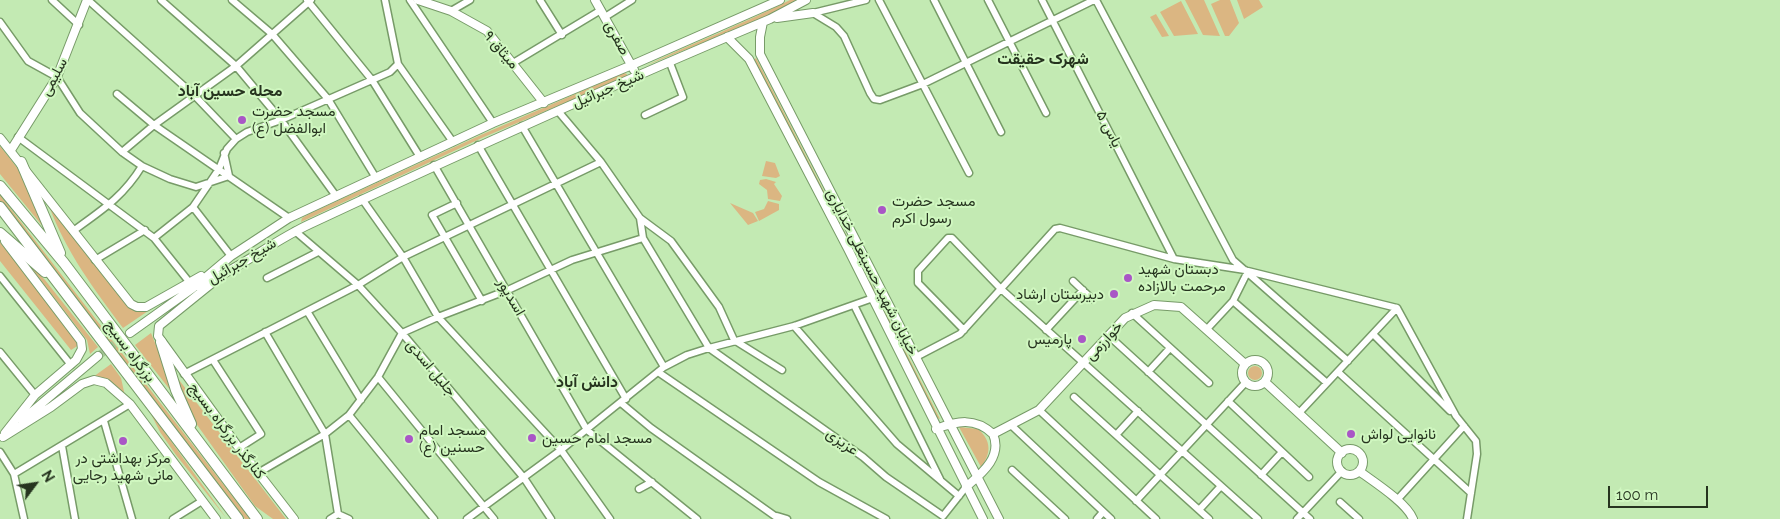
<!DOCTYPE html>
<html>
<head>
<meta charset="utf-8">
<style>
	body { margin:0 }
	#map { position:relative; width:1780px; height:519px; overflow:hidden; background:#c3eab3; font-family:Raleway,sans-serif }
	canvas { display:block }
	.north { position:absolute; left:10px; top:459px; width:50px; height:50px; -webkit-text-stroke:4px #d0f7c0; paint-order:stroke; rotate:59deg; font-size:14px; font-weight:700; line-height:20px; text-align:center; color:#26341f }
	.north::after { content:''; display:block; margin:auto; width:18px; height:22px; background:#26341f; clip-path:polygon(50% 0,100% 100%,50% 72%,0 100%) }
	.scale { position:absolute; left:1608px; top:486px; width:100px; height:22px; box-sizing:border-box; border:2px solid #26341f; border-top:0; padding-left:6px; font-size:15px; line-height:18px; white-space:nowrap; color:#26341f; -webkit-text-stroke:4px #d0f7c0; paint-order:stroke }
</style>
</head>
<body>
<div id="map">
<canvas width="1780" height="519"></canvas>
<div class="north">N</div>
<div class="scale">100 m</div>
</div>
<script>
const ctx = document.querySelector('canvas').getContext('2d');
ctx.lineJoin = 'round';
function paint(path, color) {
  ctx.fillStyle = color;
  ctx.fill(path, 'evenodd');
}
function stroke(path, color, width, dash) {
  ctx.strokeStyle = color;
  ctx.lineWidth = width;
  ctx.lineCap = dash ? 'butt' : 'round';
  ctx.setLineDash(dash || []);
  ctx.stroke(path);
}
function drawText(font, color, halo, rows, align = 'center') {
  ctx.font = font + ' Raleway,Vazirmatn,sans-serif';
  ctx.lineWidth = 4;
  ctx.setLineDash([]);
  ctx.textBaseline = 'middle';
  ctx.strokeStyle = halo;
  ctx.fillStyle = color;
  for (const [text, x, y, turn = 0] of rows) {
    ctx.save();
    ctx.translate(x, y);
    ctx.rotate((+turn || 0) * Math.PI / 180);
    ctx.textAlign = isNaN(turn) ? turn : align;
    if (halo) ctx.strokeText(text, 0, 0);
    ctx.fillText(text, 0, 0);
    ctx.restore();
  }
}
paint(new Path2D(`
	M790,0H798L761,19L645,66C693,43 743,24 790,0Z
	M1185,0H1204L1220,36L1203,35Z
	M1220,0H1230L1239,23L1229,36H1225L1211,4Z
	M1237,0H1259L1263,7L1244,19Z
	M1181,1L1198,34L1174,36L1160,12Z
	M1156,14L1169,36L1162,37L1150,17Z
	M756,58L940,419L935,417L754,60Z
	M624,73L627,74L626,77L484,137L301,222L302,218L309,214L483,134Z
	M0,146L22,174L44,228L0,174Z
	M766,161L775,163L780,176L776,178L762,176Z
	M766,179L776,182L774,184L782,196L780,201L768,199L767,190L759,184L760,180Z
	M0,195L250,519H245L240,512L0,201Z
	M768,201L779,204V210L759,221L755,212L764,209Z
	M730,203L753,213L758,221L748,225Z
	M49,206L128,307L148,311L123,328C94,289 66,252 49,206Z
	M0,242L53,308L79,345L71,350L0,261Z
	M22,256L45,280L98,347L90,354L87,340Z
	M151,333L178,400L135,345Z
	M111,364L121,378L125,396C115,384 108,379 93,377Z
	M1248 373a7 7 0 1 1 14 0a7 7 0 1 1-14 0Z
	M176,376L286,519H273L255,506L195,422Z
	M150,412L227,519L176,455L160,432Z
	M959,427L978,429C992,441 991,454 981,467Z`), '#dbb682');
stroke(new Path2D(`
	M98,356L130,333`), '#a4c695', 8, [8, 4]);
const minor = new Path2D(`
	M52,0L79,25
	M88,0L195,96L236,139
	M161,0L236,66L281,120L336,196
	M232,0L272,34L328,99L376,178
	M307,0L372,80L420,157
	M410,0L493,123
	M540,0L562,35
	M879,0L969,173
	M934,0L1001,132
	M988,0L1046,113
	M1042,0L1174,259
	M1096,0L1233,260L1348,361
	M451,11L470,0
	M813,13L836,27L844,36L870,93L874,99L880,100L923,84L1094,0
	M813,13L866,0
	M605,17L632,0
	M0,22L28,61L57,77L80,113L122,152L142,166L170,179L196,187L229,176L224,153
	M513,63L601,10
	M398,64L453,142
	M117,94L154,125L289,218
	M558,111L601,162L640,218L671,241L719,307L734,340L782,370
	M645,115L683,97L670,63
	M522,126L664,367
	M18,137L154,238L190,283
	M478,145L626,399
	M122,152L154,125L236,66L311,0
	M434,165L587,430L697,519
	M362,199L403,257L438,317L561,450L610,519
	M457,203L432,215L482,301
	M193,207L231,256
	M640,218L643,238L709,348L863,457L886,477L943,516L966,487
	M73,231C102,210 123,197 142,166
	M295,231L358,285L402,333L524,478L551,519
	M154,238L193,207L219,169L227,149L236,139L247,132L281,120L372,80L390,72L398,64L385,0
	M95,260L145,230
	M0,276L71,365
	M267,278L318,252
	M1073,281L1092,299
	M1233,301L1327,383
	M854,305L940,479
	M307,311L361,400
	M1132,313L1209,383
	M794,326L897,444L959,496
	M1207,329L1233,301L1248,271L1397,308L1456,416L1476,441L1477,454L1467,519
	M964,330L918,283V271L948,238H952L1001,289L1258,519
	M1046,330L1083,290
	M265,332L325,434L338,514
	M1373,334L1450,411
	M1109,336L1310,519
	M0,352L35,395
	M916,357L960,334L1055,229L1060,228L1174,259L1245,270
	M213,360L261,434L239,448
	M658,372L819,482L886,519
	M1148,372L1170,348
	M1338,372L1471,493
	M184,374L358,285L403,257L601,162
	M378,377L494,519
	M1074,397L1209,519
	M1228,401L1309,477
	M621,403L651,428L779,519
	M1039,410L1156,519
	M1299,413L1397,308
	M349,415L434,519
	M104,421L132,519
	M1011,425L1111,519
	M1116,435L1138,411
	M62,446L75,519
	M0,452L14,474L130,404
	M1012,470L1065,519
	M258,473L325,434L349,415L378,377L402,333L438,317L508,290L572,260L643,238
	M14,474L24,519
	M1261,475L1282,452
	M639,489L652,482
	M1397,500L1464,426
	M1136,501L1246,382
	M1340,502L1359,519
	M1199,510L1221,486
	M338,514L349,519
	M777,516L787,519
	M173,519L202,501
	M330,519L338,514
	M467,519L561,450L664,367L687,355L709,348L794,326L873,298
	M1097,519L1103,512
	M1297,519L1342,471`);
const tertiary = new Path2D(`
	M418,0L451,11L487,31L544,103
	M595,0L634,70
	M777,18L813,13
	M763,22L760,37V54L999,519
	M727,37L749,59L848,249L983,519
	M0,138L131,304L137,307H146L201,276
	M11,150L57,77L87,0
	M5,241L81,341L82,349L76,360L35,395L5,433
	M211,284L159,326L158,336L239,448L294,519
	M198,286C238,270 271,242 310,224C462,153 615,84 770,19L806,0
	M130,333L193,288L231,256L289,218L493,123L632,65L780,0
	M1242 373a13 13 0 1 1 26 0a13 13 0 1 1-26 0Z
	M1265,382L1342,453
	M22,420L98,356
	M936,429C957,421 975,417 993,434C1003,457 981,474 966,487
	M993,434L1039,410L1125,318L1154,305L1181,307L1245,364
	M3,437L51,407L82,384L94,380L106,383L130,404L216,519
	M1337 462a13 13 0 1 1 26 0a13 13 0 1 1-26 0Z
	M1359,471C1374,482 1407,503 1413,519`);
const trunk = new Path2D(`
	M21,162L60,253
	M0,186L64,263L257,519
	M0,207L238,519
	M0,233L45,272
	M161,342L176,390L191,424`);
stroke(minor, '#779b68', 9);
stroke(tertiary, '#779b68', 10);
stroke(trunk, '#779b68', 12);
stroke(minor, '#fff', 6);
stroke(tertiary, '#fff', 8);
stroke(trunk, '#fff', 10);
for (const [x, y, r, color] of [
	[242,120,5,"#a956c6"],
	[882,210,5,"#a956c6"],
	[1128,278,5,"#a956c6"],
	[1114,294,5,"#a956c6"],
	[1082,339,5,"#a956c6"],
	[1351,434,5,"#a956c6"],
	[532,438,5,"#a956c6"],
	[409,439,5,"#a956c6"],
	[123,441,5,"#a956c6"]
]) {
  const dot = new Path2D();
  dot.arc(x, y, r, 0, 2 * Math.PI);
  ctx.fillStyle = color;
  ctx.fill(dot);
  stroke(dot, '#d0f7c0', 2);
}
drawText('15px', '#26341f', '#d0f7c0', [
	["صفری",617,38,61],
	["میثاق ۹",501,50,49],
	["سلیمی",54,77,-62],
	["شیخ جبرائیل",608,89,-23],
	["یاس ۵",1109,129,63],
	["شیخ جبرائیل",242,261,-30],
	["خیابان شهید حسینعلی خدایاری",872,272,63],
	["اسدپور",511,297,60],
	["خوارزمی",1104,341,-47],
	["بزرگراه بسیج",130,351,53],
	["جلیل اسدی",431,368,50],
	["کنارگذر بزرگراه بسیج",227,431,53],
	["عزیزی",842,442,35]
]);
drawText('15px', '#26341f', '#d0f7c0', [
	["مسجد حضرت",252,111],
	["ابوالفضل (ع)",252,128],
	["مسجد حضرت",892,201],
	["رسول اکرم",892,218],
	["دبستان شهید",1138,269],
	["مرحمت بالازاده",1138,286],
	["دبیرستان ارشاد",1104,294,"right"],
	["پارمیس",1072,339,"right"],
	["مسجد امام",419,430],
	["حسنین (ع)",419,447],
	["نانوایی لواش",1361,434],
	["مسجد امام حسین",542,438],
	["مرکز بهداشتی در",123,458,"center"],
	["مانی شهید رجایی",123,475,"center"]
], 'left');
drawText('bold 16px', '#26341f', '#d0f7c0', [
	["شهرک حقیقت",1043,59],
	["محله حسین آباد",230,91],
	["دانش آباد",587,382]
]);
</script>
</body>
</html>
